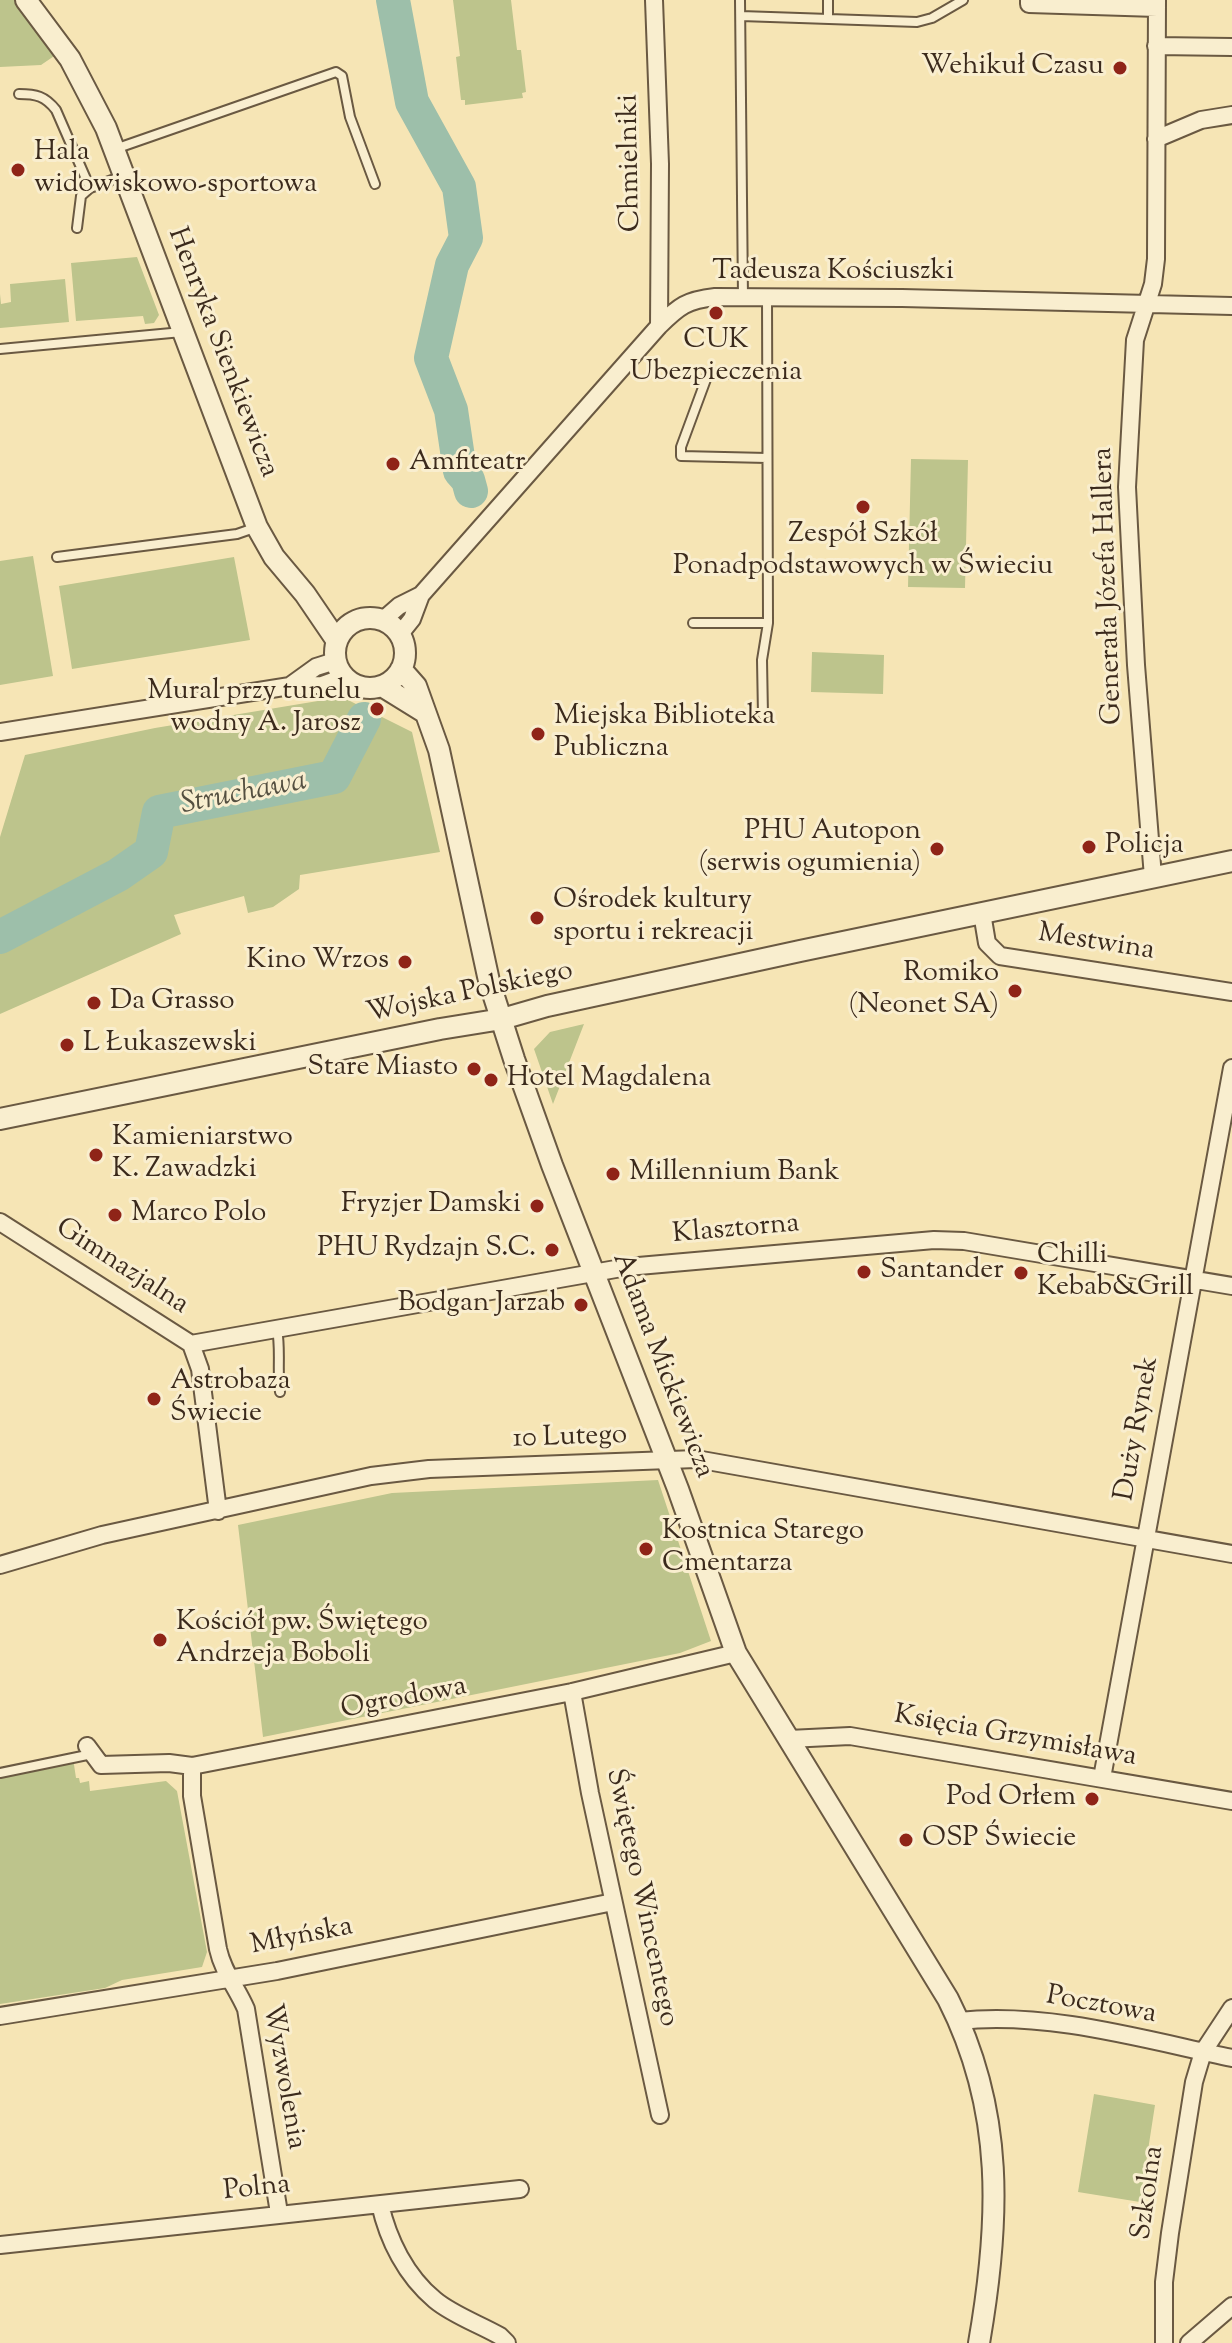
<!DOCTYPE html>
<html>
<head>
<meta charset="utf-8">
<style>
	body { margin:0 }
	canvas { display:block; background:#f6e5b5 }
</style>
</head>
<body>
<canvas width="1232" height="2343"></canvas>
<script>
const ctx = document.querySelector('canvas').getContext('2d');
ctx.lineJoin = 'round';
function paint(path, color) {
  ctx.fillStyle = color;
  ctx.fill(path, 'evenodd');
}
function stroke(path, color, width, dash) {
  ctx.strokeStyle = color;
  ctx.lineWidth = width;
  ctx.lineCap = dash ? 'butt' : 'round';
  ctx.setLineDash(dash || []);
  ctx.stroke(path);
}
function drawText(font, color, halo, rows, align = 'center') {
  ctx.font = font + ' "Sorts Mill Goudy",serif';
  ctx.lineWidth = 6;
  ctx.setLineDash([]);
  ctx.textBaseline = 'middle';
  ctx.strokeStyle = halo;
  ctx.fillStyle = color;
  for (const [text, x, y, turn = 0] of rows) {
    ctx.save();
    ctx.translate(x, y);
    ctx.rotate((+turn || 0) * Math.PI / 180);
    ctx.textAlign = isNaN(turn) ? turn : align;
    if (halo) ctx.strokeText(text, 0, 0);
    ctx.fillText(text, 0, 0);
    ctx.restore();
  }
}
paint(new Path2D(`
	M0,0H15L63,50L41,65L0,67Z
	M453,0H511L517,50H521L526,92L522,93L523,98L465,105V100H461L456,57L460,56Z
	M137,257L159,315L154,323L145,324L143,316L76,321L71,263Z
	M65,279L69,322L0,328V294L1,304L11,302L10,284Z
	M911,459L968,460L965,588L908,587Z
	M33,556L53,676L0,685V561Z
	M234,557L250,640L72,669L59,586Z
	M812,652L884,655L883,694L811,692Z
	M342,697L412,732L440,852L300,875L299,889L273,907L248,913L244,896L174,915L181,934L0,1014V837L25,755L155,728Z
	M584,1024L553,1104L534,1049L550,1032Z
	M658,1480L711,1641L680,1653L263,1737L238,1525L392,1493Z
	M73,1758L76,1778H79L80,1783L89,1781L90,1791L166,1781L177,1791L207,1952L202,1967L122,1980L105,1988L0,2004V1777Z
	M1094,2094L1155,2105L1140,2202L1078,2192Z`), '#bdc48c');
stroke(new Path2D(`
	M393,0L412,102L459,187L466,238L452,265L431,358L451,410L460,471L468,480L471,491
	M0,937L118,875L151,852L159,812L334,777L364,719`), '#9dbfaa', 34);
const service = new Path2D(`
	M740,0L743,297
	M741,16L917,22L932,18L963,0
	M828,18V0
	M19,94C36,94 45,96 56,110L90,188
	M115,149L336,72L342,76L350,117L375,184
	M77,228L81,196L90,188L123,176
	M0,349L182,332
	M767,373L708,374L681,447V456L767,458
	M57,557L237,534L257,527
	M693,623H768
	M763,715L762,660L768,623L767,297
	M277,1329C281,1350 277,1370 280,1392
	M0,1773L92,1754`);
const minor = new Path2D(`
	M654,0L660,164L659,326
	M1029,0V4L1157,8
	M1156,46L1232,47
	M1156,139L1201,120L1232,115
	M383,620L399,606L421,595L659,326C679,306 687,300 715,297L902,298L1232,306
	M400,634L412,619L421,595
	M291,685L316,667L335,661
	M0,732L290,686L322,685L344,677
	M1153,877L1136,665L1127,487L1135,340L1153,284L1156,259L1157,0
	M982,913L987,943L1000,956L1232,992
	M0,1222L191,1344L200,1369L218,1511
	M191,1344L627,1267L934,1240L964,1241L1232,1286
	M0,1565L102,1535L371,1476L429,1469L696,1459L1232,1554
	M572,1692L590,1793L660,2115
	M789,1739L850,1736L1232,1801
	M87,1746L101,1765L169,1763L192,1766L572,1692L736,1653
	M192,1766V1796L218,1949C223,1972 237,1988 246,2009L279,2213
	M1102,1778L1232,1068
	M0,2016L277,1971L613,1902
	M959,2021C1047,2011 1146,2040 1232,2058
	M380,2204C388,2240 406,2276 435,2300C453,2315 479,2324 500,2336L507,2343
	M0,2245L520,2189
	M1164,2343V2282L1170,2233L1194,2082L1203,2052L1232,2008
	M1189,2343L1232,2306`);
const tertiary = new Path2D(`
	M26,0L70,59L106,128L257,527L274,557L305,594L337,641
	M335 653a35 35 0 1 1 70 0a35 35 0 1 1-70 0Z
	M401,669L416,686L439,750L489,981L514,1059L552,1165L678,1489L736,1653L948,1999C1005,2111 1000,2222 979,2343
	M382,686L424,712
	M0,1119L440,1029L502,1019L547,1006L800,951L1232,861`);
stroke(service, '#6a5942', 12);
stroke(minor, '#6a5942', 20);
stroke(tertiary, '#6a5942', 24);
stroke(service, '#f9eecf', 8);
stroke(minor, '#f9eecf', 16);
stroke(tertiary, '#f9eecf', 20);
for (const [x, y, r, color] of [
	[1120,68,8,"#8f2418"],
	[18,170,8,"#8f2418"],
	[716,313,8,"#8f2418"],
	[393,464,8,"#8f2418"],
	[863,507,8,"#8f2418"],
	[377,709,8,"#8f2418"],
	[538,734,8,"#8f2418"],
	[1089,847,8,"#8f2418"],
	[937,849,8,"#8f2418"],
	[537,918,8,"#8f2418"],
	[405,962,8,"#8f2418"],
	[1015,991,8,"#8f2418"],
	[94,1003,8,"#8f2418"],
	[67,1045,8,"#8f2418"],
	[474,1069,8,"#8f2418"],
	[491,1080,8,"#8f2418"],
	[96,1155,8,"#8f2418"],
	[613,1174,8,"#8f2418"],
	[537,1206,8,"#8f2418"],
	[115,1215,8,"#8f2418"],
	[552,1250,8,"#8f2418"],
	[864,1272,8,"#8f2418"],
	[1021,1273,8,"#8f2418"],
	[581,1305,8,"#8f2418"],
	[154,1399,8,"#8f2418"],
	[646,1549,8,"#8f2418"],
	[160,1640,8,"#8f2418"],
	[1092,1799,8,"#8f2418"],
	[906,1840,8,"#8f2418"]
]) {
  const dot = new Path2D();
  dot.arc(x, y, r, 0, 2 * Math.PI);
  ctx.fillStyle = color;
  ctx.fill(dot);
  stroke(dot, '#f9eecf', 3);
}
drawText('28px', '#3b2a1c', '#f9eecf', [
	["Wehikuł Czasu",1104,68,"right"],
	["Hala",34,154],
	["widowiskowo-sportowa",34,186],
	["CUK",716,342,"center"],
	["Ubezpieczenia",716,374,"center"],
	["Amfiteatr",409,464],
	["Zespół Szkół",863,536,"center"],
	["Ponadpodstawowych w Świeciu",863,568,"center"],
	["Mural przy tunelu",361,693,"right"],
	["wodny A. Jarosz",361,725,"right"],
	["Miejska Biblioteka",554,718],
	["Publiczna",554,750],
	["PHU Autopon",921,833,"right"],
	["(serwis ogumienia)",921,865,"right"],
	["Policja",1105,847],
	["Ośrodek kultury",553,902],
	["sportu i rekreacji",553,934],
	["Kino Wrzos",389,962,"right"],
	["Romiko",999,975,"right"],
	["(Neonet SA)",999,1007,"right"],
	["Da Grasso",110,1003],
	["L Łukaszewski",83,1045],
	["Stare Miasto",458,1069,"right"],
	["Hotel Magdalena",507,1080],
	["Kamieniarstwo",112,1139],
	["K. Zawadzki",112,1171],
	["Millennium Bank",629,1174],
	["Fryzjer Damski",521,1206,"right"],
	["Marco Polo",131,1215],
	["PHU Rydzajn S.C.",536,1250,"right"],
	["Chilli",1037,1257],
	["Kebab&Grill",1037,1289],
	["Santander",880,1272],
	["Bodgan Jarzab",565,1305,"right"],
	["Astrobaza",170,1383],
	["Świecie",170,1415],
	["Kostnica Starego",662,1533],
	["Cmentarza",662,1565],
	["Kościół pw. Świętego",176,1624],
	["Andrzeja Boboli",176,1656],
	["Pod Orłem",1076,1799,"right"],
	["OSP Świecie",922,1840]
], 'left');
drawText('28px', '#3b2a1c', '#f9eecf', [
	["Chmielniki",632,163,-91],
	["Tadeusza Kościuszki",833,273],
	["Henryka Sienkiewicza",221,353,69],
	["Generała Józefa Hallera",1110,586,-92],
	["Mestwina",1096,944,9],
	["Wojska Polskiego",470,994,-12],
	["Klasztorna",736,1231,-5],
	["Gimnazjalna",121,1268,33],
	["Adama Mickiewicza",661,1366,69],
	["Duży Rynek",1139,1429,-80],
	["10 Lutego",570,1439,-2],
	["Ogrodowa",404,1700,-11],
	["Księcia Grzymisława",1015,1738,10],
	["Świętego Wincentego",640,1898,78],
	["Młyńska",302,1938,-11],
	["Pocztowa",1101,2007,10],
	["Wyzwolenia",282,2077,80],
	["Polna",257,2190,-6],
	["Szkolna",1150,2193,-82]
]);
drawText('italic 30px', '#544f40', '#f9eecf', [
	["Struchawa",244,795,-11]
]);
</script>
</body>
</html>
